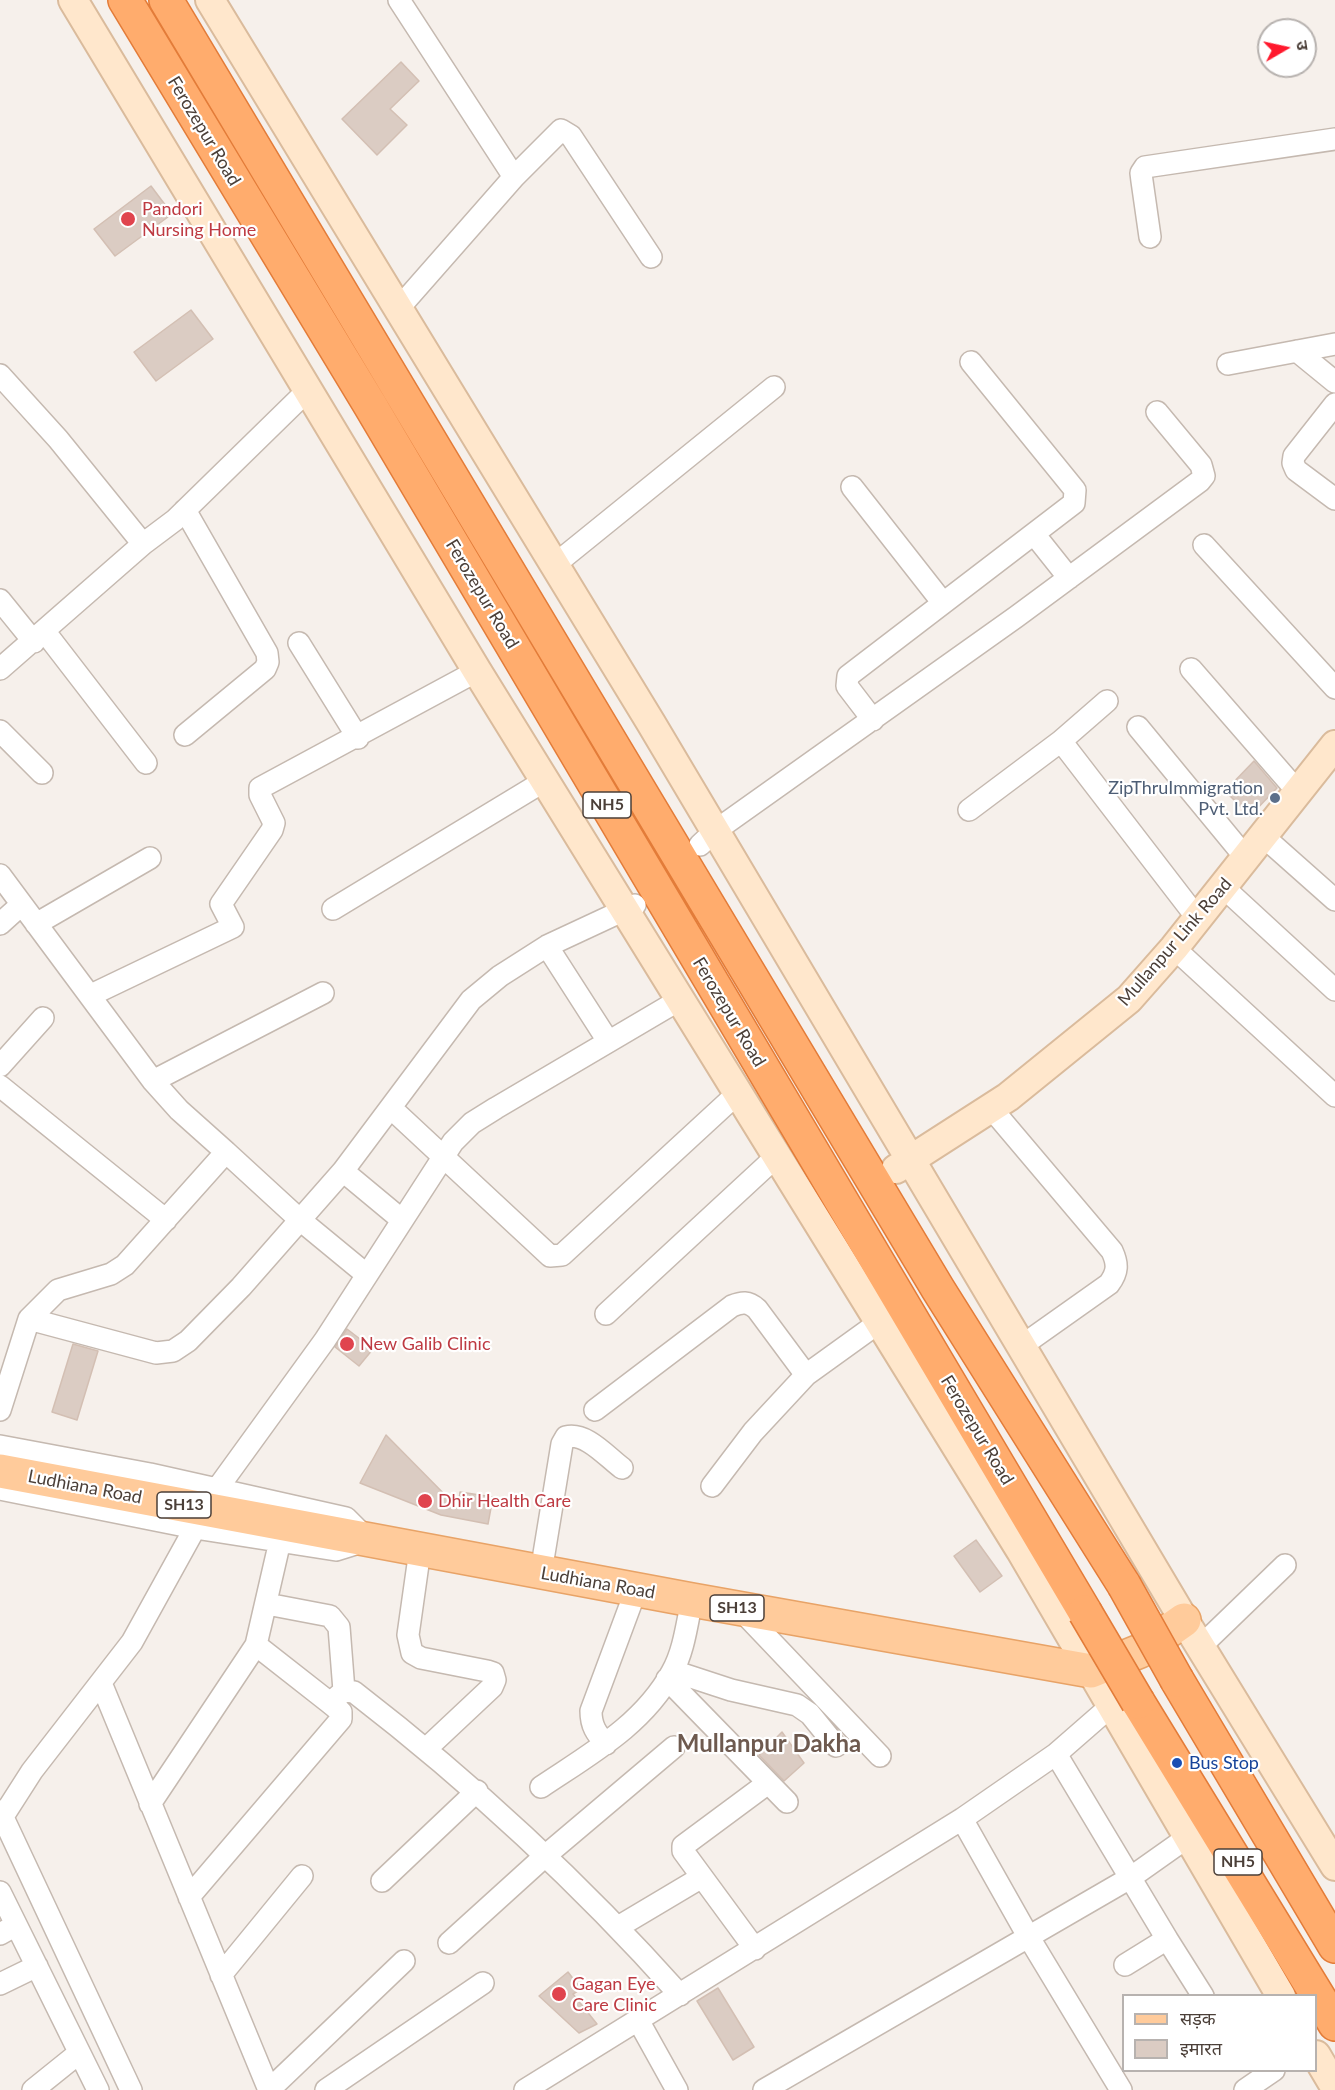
<!DOCTYPE html>
<html>
<head>
<meta charset="utf-8">
<style>
	body { margin:0 }
	#map { position:relative; width:1335px; height:2090px; overflow:hidden; background:#f6f0eb; font-family:Lato,"Noto Sans Devanagari",sans-serif }
	canvas { display:block }
	.legend { position:absolute; left:1122px; top:1994px; width:195px; height:78px; box-sizing:border-box; background:#fff; border:2px solid #b7b2af; margin:0; padding:8px 10px; list-style:none; font-size:18px; color:#4b3f38 }
	.legend li { display:flex; align-items:center; gap:12px; height:30px }
	.legend b { width:30px; border:2px solid #b7b2af }
	.north { position:absolute; left:1257px; top:18px; width:60px; height:60px; box-sizing:border-box; background:#fff; border:2px solid #b7b2af; border-radius:50%; rotate:81deg; font-size:16px; font-weight:700; line-height:24px; text-align:center; color:#4b3f38 }
	.north::after { content:''; display:block; margin:auto; width:21px; height:27px; background:#ff192d; clip-path:polygon(50% 0,100% 100%,50% 72%,0 100%) }
</style>
</head>
<body>
<div id="map">
<canvas width="1335" height="2090"></canvas>
<ul class="legend">
<li><b style="height:8px;background:#ffcb9b"></b>सड़क</li>
<li><b style="height:16px;background:#dbccc3"></b>इमारत</li>
</ul>
<div class="north">उ</div>
</div>
<script>
const ctx = document.querySelector('canvas').getContext('2d');
ctx.lineJoin = 'round';
function paint(path, color) {
  ctx.fillStyle = color;
  ctx.fill(path, 'evenodd');
}
function stroke(path, color, width, dash) {
  ctx.strokeStyle = color;
  ctx.lineWidth = width;
  ctx.lineCap = dash ? 'butt' : 'round';
  ctx.setLineDash(dash || []);
  ctx.stroke(path);
}
function drawText(font, color, halo, rows, align = 'center') {
  ctx.font = font + ' Lato,sans-serif';
  ctx.lineWidth = 4.5;
  ctx.setLineDash([]);
  ctx.textBaseline = 'middle';
  ctx.strokeStyle = halo;
  ctx.fillStyle = color;
  for (const [text, x, y, turn = 0] of rows) {
    ctx.save();
    ctx.translate(x, y);
    ctx.rotate((+turn || 0) * Math.PI / 180);
    ctx.textAlign = isNaN(turn) ? turn : align;
    if (halo) ctx.strokeText(text, 0, 0);
    ctx.fillText(text, 0, 0);
    ctx.restore();
  }
}
const building = new Path2D(`
	M401,62L419,81L390,109L407,125L377,155L342,119Z
	M151,186L172,214L115,256L94,229Z
	M191,310L213,339L156,381L134,352Z
	M1254,761L1277,788L1250,816L1225,791Z
	M347,1329L373,1349L359,1366L335,1347Z
	M73,1344L98,1351L77,1420L52,1412Z
	M386,1435L458,1508L460,1492L493,1497L488,1524L441,1515L360,1483Z
	M976,1540L1002,1576L980,1592L954,1556Z
	M782,1732L804,1763L784,1781L759,1755Z
	M568,1972L581,1989L573,1994L597,2024L579,2033L539,1996Z
	M718,1988L754,2047L733,2060L697,2001Z`);
paint(building, '#dbccc3');
stroke(building, '#d3bfb3', 1.5);
const street = new Path2D(`
	M399,0L514,177
	M1150,237L1142,181L1141,173L1145,167L1335,139
	M398,309L514,177L561,130L571,136L651,257
	M1297,351L1335,382
	M1228,364L1335,344
	M0,375L58,439L143,544
	M1335,404L1294,456L1293,463L1296,470L1335,499
	M852,487L943,603
	M1034,534L1069,578
	M1204,545L1335,688
	M553,566L774,387
	M0,600L34,642
	M45,632L146,763
	M299,643L358,738
	M0,669L143,544L175,520L307,391
	M1191,669L1298,792
	M1107,701L1061,741L1198,919
	M873,720L847,686L848,676L1074,503L1075,490L971,362
	M1138,727L1246,858
	M0,731L42,773
	M185,735L265,669L268,662L267,653L185,510
	M969,810L1061,741
	M1264,837L1335,900
	M700,845L715,831L1016,617L1200,481L1204,476L1201,465L1157,412
	M0,875L153,1081L179,1110L226,1152L125,1265L111,1274L58,1290L29,1319
	M1223,887L1335,990
	M333,909L546,780
	M0,924L21,905
	M36,924L150,858
	M547,946L608,1041
	M1174,948L1335,1096
	M91,995L233,927L221,904L272,830L274,823L260,795V788L477,671
	M0,1066L43,1018
	M153,1081L323,993
	M0,1086L166,1220
	M991,1108L1112,1251C1118,1264 1118,1272 1109,1284L1020,1347
	M392,1109L550,1256L562,1255L739,1092
	M226,1152L299,1219L367,1275
	M343,1171L402,1220
	M606,1314L778,1155
	M0,1410L29,1319L156,1353L173,1351L188,1341L241,1287L343,1171L471,1000L500,976L547,946L635,905
	M595,1410L732,1306C742,1302 748,1301 757,1309L806,1375
	M0,1446L150,1474L346,1518L368,1540L336,1550L195,1528L0,1489
	M712,1486L753,1432L806,1375L881,1321
	M217,1489L325,1340L453,1142L472,1123L496,1108L681,999
	M420,1550L408,1635L412,1653L421,1658L487,1671L493,1673L495,1680L492,1687L427,1748
	M541,1572L562,1444L566,1437C586,1432 606,1456 622,1468
	M267,1604L330,1616L339,1627L344,1691
	M741,1610L880,1756
	M1200,1647L1285,1565
	M673,1671L731,1690L797,1705L810,1714L836,1746
	M667,1679L787,1802
	M101,1683L269,2090
	M330,1703L344,1691L354,1692C472,1783 581,1884 680,1995
	M606,1744C596,1733 591,1726 591,1711L636,1590
	M1056,1754L1167,1939L1125,1965
	M541,1787C590,1754 643,1725 672,1672C684,1651 687,1623 692,1600
	M150,1804L256,1645L280,1541
	M0,1811L131,2090
	M962,1819L1028,1936L1121,2090
	M0,1821L32,1771L132,1642L195,1528
	M382,1881L477,1791
	M0,1892L98,2090
	M189,1897L341,1719V1712L330,1703L256,1645
	M618,1927L702,1877
	M0,1934L16,1925
	M1167,1939L1203,1996
	M449,1943L545,1856L674,1747
	M755,1949L683,1851V1846L768,1783
	M221,1975L302,1876
	M0,1984L37,1966
	M638,2020L677,2090
	M33,2090L79,2053
	M269,2090L404,1961
	M326,2090L483,1983
	M525,2090L962,1819L1056,1754L1111,1706
	M764,2090L1130,1878L1188,1837
	M1245,2090L1274,2070`);
const secondary = new Path2D(`
	M73,0L477,671L1021,1551L1281,1996
	M210,0L651,723L1184,1620L1335,1866
	M896,1169L1008,1097L1129,999L1174,948L1335,745
	M1316,2055L1335,2087`);
const primary = new Path2D(`
	M0,1471L692,1600L1091,1671L1140,1651L1184,1620`);
const highway = new Path2D(`
	M125,0L370,405L1085,1612
	M166,0L938,1289L1124,1585
	M1177,1680L1335,1946
	M1138,1702L1335,2024`);
stroke(street, '#c5b9b0', 24);
stroke(secondary, '#dabb9c', 32);
stroke(primary, '#e8a367', 36);
stroke(highway, '#e37c39', 36);
stroke(street, '#fff', 21);
stroke(secondary, '#ffe7cc', 28);
stroke(primary, '#ffcb9b', 33);
stroke(highway, '#ffac6d', 33);
const highwayBridge = new Path2D(`
	M1124,1585L1177,1680
	M1085,1612L1138,1702`);
stroke(highwayBridge, '#e37c39', 36, []);
stroke(highwayBridge, '#ffac6d', 33);
for (const [x, y, r, color] of [
	[128,219,8,"#e0444e"],
	[1275,798,6,"#5c6f8a"],
	[347,1344,8,"#e0444e"],
	[425,1501,8,"#e0444e"],
	[1177,1763,6,"#1a4fb4"],
	[559,1994,8,"#e0444e"]
]) {
  const dot = new Path2D();
  dot.arc(x, y, r, 0, 2 * Math.PI);
  ctx.fillStyle = color;
  ctx.fill(dot);
  stroke(dot, '#fff', 2);
}
for (const [x, y, w] of [
	[607,805,48],
	[184,1505,54],
	[737,1608,54],
	[1238,1862,48]
]) {
  const box = new Path2D();
  box.roundRect(x - w / 2, y - 13, w, 26, 4.5);
  ctx.fillStyle = '#fff';
  ctx.fill(box);
  stroke(box, '#4b3f38', 1.5);
}
drawText('bold 16px', '#4b3f38', null, [
	["NH5",607,805],
	["SH13",184,1505],
	["SH13",737,1608],
	["NH5",1238,1862]
]);
drawText('18px', '#4b3f38', '#fff', [
	["Ferozepur Road",204,131,59],
	["Ferozepur Road",482,594,59],
	["Mullanpur Link Road",1175,942,-49],
	["Ferozepur Road",729,1012,59],
	["Ferozepur Road",977,1430,59],
	["Ludhiana Road",85,1487,11],
	["Ludhiana Road",598,1583,10]
]);
drawText('18px', '#be3a42', '#fff', [
	["Pandori",142,209],
	["Nursing Home",142,230],
	["New Galib Clinic",360,1344],
	["Dhir Health Care",438,1501],
	["Gagan Eye",572,1984],
	["Care Clinic",572,2005]
], 'left');
drawText('18px', '#4e5e75', '#fff', [
	["ZipThruImmigration",1263,788],
	["Pvt. Ltd.",1263,809]
], 'right');
drawText('18px', '#164399', '#fff', [
	["Bus Stop",1189,1763]
], 'left');
drawText('bold 24px', '#6e5a4f', '#fff', [
	["Mullanpur Dakha",769,1744]
]);
</script>
</body>
</html>
